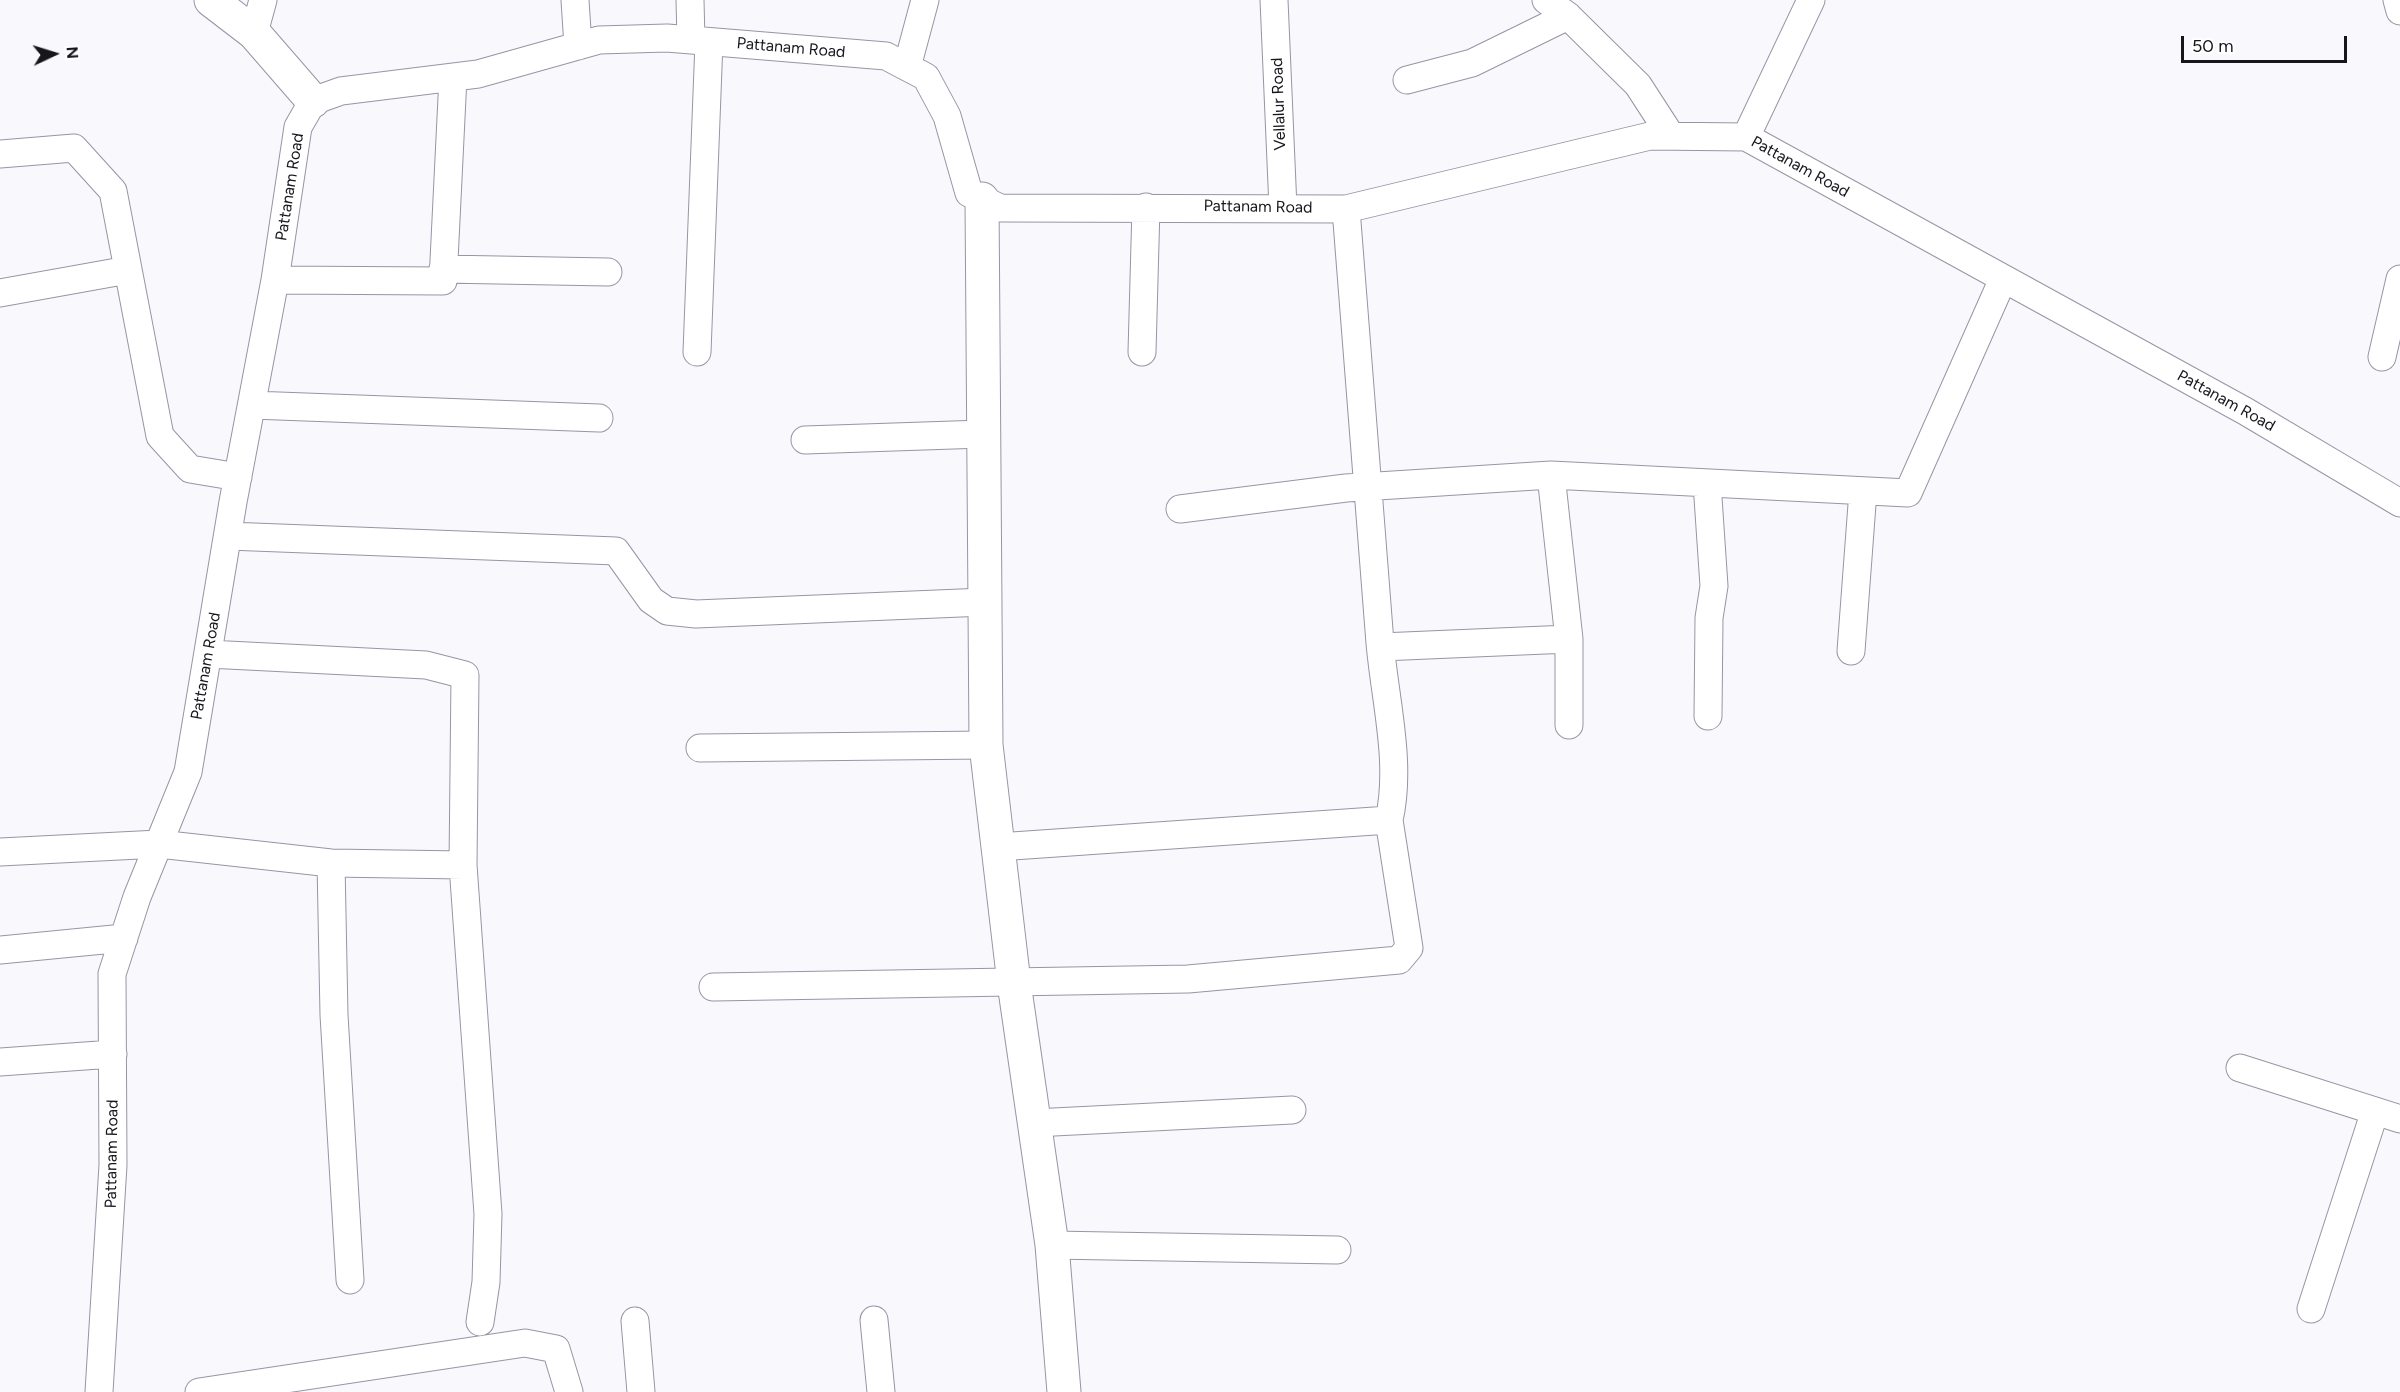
<!DOCTYPE html>
<html>
<head>
<meta charset="utf-8">
<style>
	body { margin:0 }
	#map { position:relative; width:2400px; height:1392px; overflow:hidden; background:#f9f8fc; font-family:Figtree,sans-serif }
	canvas { display:block }
	.north { position:absolute; left:24px; top:24px; width:60px; height:60px; -webkit-text-stroke:4px #fff; paint-order:stroke; rotate:86deg; font-size:16px; font-weight:700; line-height:24px; text-align:center; color:#17161c }
	.north::after { content:''; display:block; margin:auto; width:21px; height:27px; background:#17161c; clip-path:polygon(50% 0,100% 100%,50% 72%,0 100%) }
	.scale { position:absolute; left:2181px; top:36px; width:166px; height:27px; box-sizing:border-box; border:3px solid #17161c; border-top:0; padding-left:8px; font-size:18px; line-height:21px; white-space:nowrap; color:#17161c; -webkit-text-stroke:4px #fff; paint-order:stroke }
</style>
</head>
<body>
<div id="map">
<canvas width="2400" height="1392"></canvas>
<div class="north">N</div>
<div class="scale">50 m</div>
</div>
<script>
const ctx = document.querySelector('canvas').getContext('2d');
ctx.lineJoin = 'round';
function stroke(path, color, width, dash) {
  ctx.strokeStyle = color;
  ctx.lineWidth = width;
  ctx.lineCap = dash ? 'butt' : 'round';
  ctx.setLineDash(dash || []);
  ctx.stroke(path);
}
function drawText(font, color, halo, rows, align = 'center') {
  ctx.font = font + ' Figtree,sans-serif';
  ctx.lineWidth = 4.5;
  ctx.setLineDash([]);
  ctx.textBaseline = 'middle';
  ctx.strokeStyle = halo;
  ctx.fillStyle = color;
  for (const [text, x, y, turn = 0] of rows) {
    ctx.save();
    ctx.translate(x, y);
    ctx.rotate((+turn || 0) * Math.PI / 180);
    ctx.textAlign = isNaN(turn) ? turn : align;
    if (halo) ctx.strokeText(text, 0, 0);
    ctx.fillText(text, 0, 0);
    ctx.restore();
  }
}
const minor = new Path2D(`
	M575,0L578,46
	M690,0L691,40
	M1274,0L1283,208
	M1546,0L1568,16L1638,85L1671,136
	M2397,0L2400,11
	M254,33L263,0
	M907,67L925,0
	M1407,80L1472,63L1568,16
	M1746,137L1811,0
	M0,154L74,148L113,191L160,436L190,469L238,477
	M443,269L608,272
	M275,280L443,281L453,77
	M0,293L128,270
	M697,352L709,42
	M1142,352L1146,207
	M2382,357L2400,279
	M252,405L599,418
	M805,440L983,434
	M1551,475L1569,639V725
	M1707,483L1714,586L1709,618L1708,716
	M1180,509L1346,488L1551,475L1908,493L2003,279
	M228,536L616,551L651,600L667,611L696,614L985,602
	M1381,647L1569,639
	M1851,651L1863,491
	M208,654L426,665L465,675L463,865L488,1214L486,1282L480,1322
	M700,748L986,745
	M998,847L1389,820
	M0,852L159,844L331,863L463,865
	M331,863L334,1015L350,1280
	M0,950L124,938
	M713,987L1188,979L1399,960L1409,948L1389,820C1402,763 1385,701 1380,643C1369,498 1357,355 1346,209
	M0,1062L113,1054
	M2240,1068L2400,1119
	M1034,1123L1292,1110
	M1052,1245L1337,1250
	M2311,1309L2375,1111
	M874,1320L881,1392
	M635,1321L641,1392
	M99,1392L113,1165L112,974L137,897L188,772L233,502L275,280L298,127L313,101L341,91L478,74L599,40L667,38L886,56L926,77L947,116L969,193L1000,208L1346,209L1650,136L1746,137L2245,411L2400,503
	M199,1392L525,1343L556,1349L569,1392`);
const tertiary = new Path2D(`
	M211,0L254,33L313,101
	M982,199L986,745L1014,983L1052,1245L1064,1392`);
stroke(minor, '#9795a6', 29);
stroke(tertiary, '#9795a6', 35);
stroke(minor, '#fff', 27);
stroke(tertiary, '#fff', 33);
drawText('16px', '#17161c', '#fff', [
	["Pattanam Road",791,48,5],
	["Vellalur Road",1279,104,-92],
	["Pattanam Road",1800,167,29],
	["Pattanam Road",290,187,-81],
	["Pattanam Road",1258,207,1],
	["Pattanam Road",2226,401,29],
	["Pattanam Road",206,666,-80],
	["Pattanam Road",112,1154,-89]
]);
</script>
</body>
</html>
